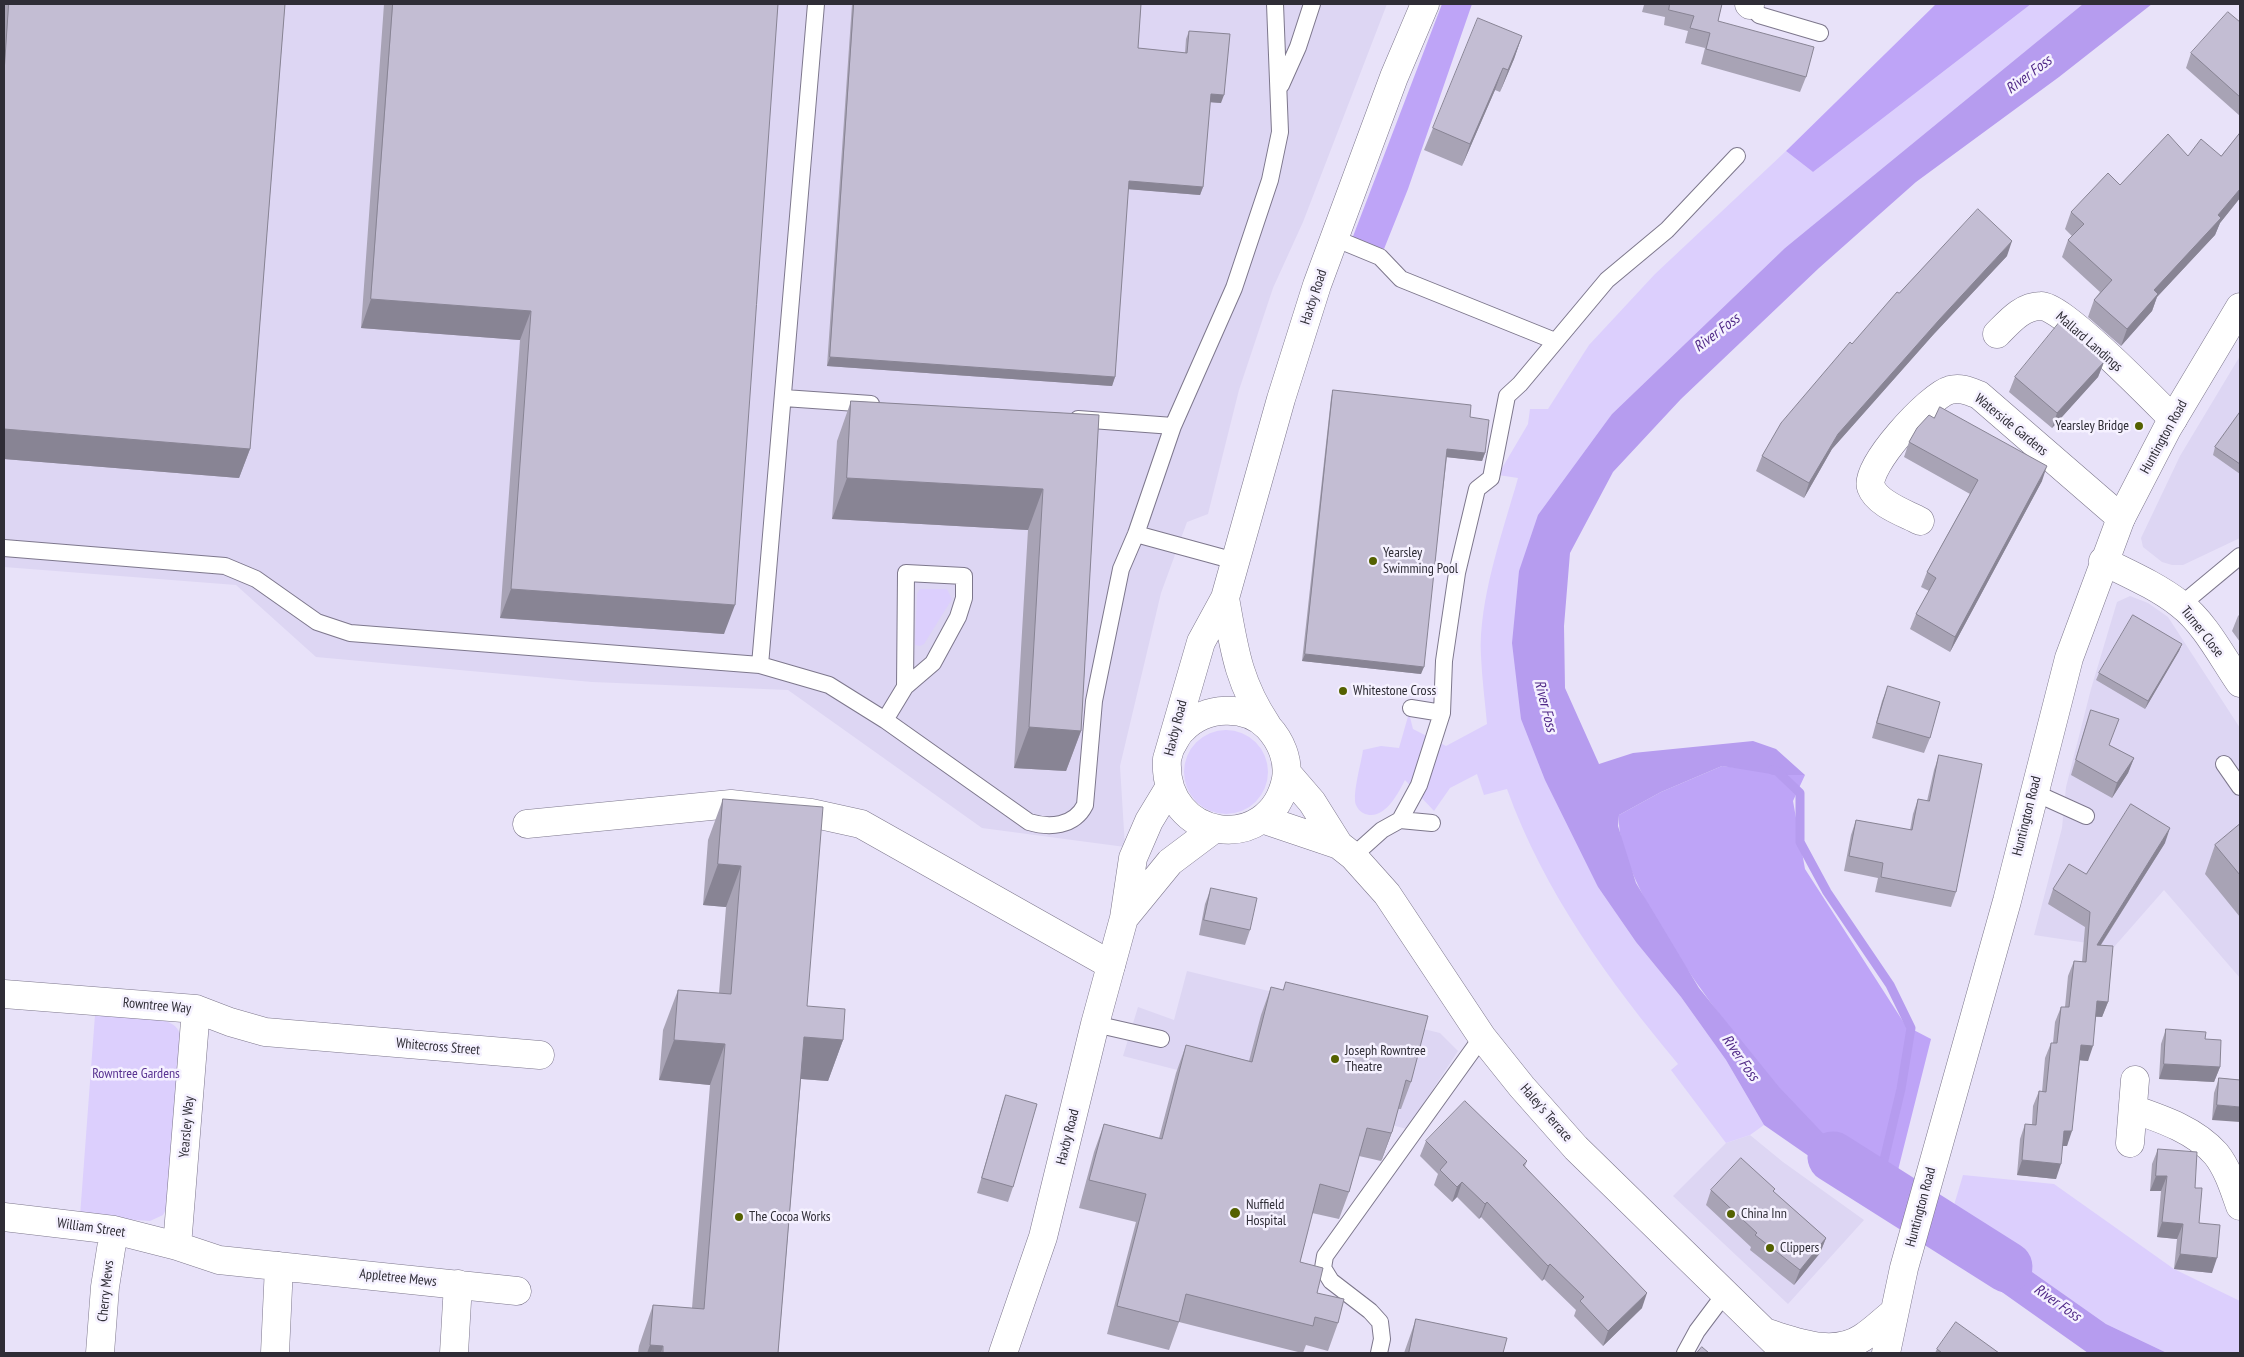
<!DOCTYPE html>
<html>
<head>
<meta charset="utf-8">
<style>
	body { margin:0 }
	#map { position:relative; width:2244px; height:1357px; overflow:hidden; background:#e8e2f9; font-family:"PT Sans Narrow",sans-serif }
	canvas { display:block }
	.frame { position:absolute; inset:0; border:5px solid #2f2d36; pointer-events:none }
</style>
</head>
<body>
<div id="map">
<canvas width="2244" height="1357"></canvas>
<div class="frame"></div>
</div>
<script>
const ctx = document.querySelector('canvas').getContext('2d');
ctx.lineJoin = 'round';
function paint(path, color) {
  ctx.fillStyle = color;
  ctx.fill(path, 'evenodd');
}
function stroke(path, color, width, dash) {
  ctx.strokeStyle = color;
  ctx.lineWidth = width;
  ctx.lineCap = dash ? 'butt' : 'round';
  ctx.setLineDash(dash || []);
  ctx.stroke(path);
}
function drawText(font, color, halo, rows, align = 'center') {
  ctx.font = font + ' "PT Sans Narrow",sans-serif';
  ctx.lineWidth = 5;
  ctx.setLineDash([]);
  ctx.textBaseline = 'middle';
  ctx.strokeStyle = halo;
  ctx.fillStyle = color;
  for (const [text, x, y, turn = 0] of rows) {
    ctx.save();
    ctx.translate(x, y);
    ctx.rotate((+turn || 0) * Math.PI / 180);
    ctx.textAlign = isNaN(turn) ? turn : align;
    if (halo) ctx.strokeText(text, 0, 0);
    ctx.fillText(text, 0, 0);
    ctx.restore();
  }
}
paint(new Path2D(`
	M4,4H1387L1303,222L1273,288L1239,390L1208,514L1187,522L1161,593L1120,766L1125,847L982,828L788,690L592,682L316,657L236,585L4,567Z
	M2240,356V538L2183,565H2172L2162,562L2143,547L2141,538L2180,456Z
	M2130,596L2148,603L2168,617L2240,728V978L2164,890L2114,947L2034,935L2062,828L2066,787L2091,689L2117,602Z
	M1187,971L1440,1033L1458,1051L1407,1129L1123,1056L1138,1007L1174,1020Z
	M1750,1135L1783,1162L1864,1220L1788,1304L1673,1196L1726,1143Z`), '#ddd6f3');
paint(new Path2D(`
	M2031,4H2083L1785,248L1612,414L1519,571L1598,887L1636,942L1681,997L1726,1060L1764,1125L1750,1135L1726,1143L1671,1070L1678,1064C1609,981 1544,892 1507,789L1484,795L1477,774L1450,788L1434,811L1405,780C1398,794 1383,823 1363,813C1359,811 1355,805 1355,801C1354,787 1361,764 1363,750L1381,746L1399,748L1409,713L1413,729L1446,746L1487,724C1485,702 1482,679 1481,656C1478,601 1503,531 1518,478L1498,475L1528,424L1530,409H1548L1589,345L1655,274L1786,151L1813,172Z
	M920,589H947L952,599L924,644L920,646L915,645L917,594Z
	M1184 772a42 42 0 1 1 84 0a42 42 0 1 1-84 0Z
	M95,1015C115,1016 155,1014 172,1024C181,1029 181,1039 183,1048L170,1202L163,1215L150,1221L80,1216Z
	M1963,1175L2054,1184L2174,1269L2240,1301V1353H2167L2106,1324L1951,1215Z`), '#dccffd');
paint(new Path2D(`
	M1442,4H1472L1408,189L1384,249L1352,239Z
	M1936,4H2031L1813,172L1786,151Z
	M1722,766L1805,775L1793,801L1805,869L1906,1026L1931,1039L1894,1186C1874,1173 1852,1161 1834,1146C1774,1092 1613,894 1619,815L1661,792Z`), '#bea4f7');
paint(new Path2D(`
	M2083,4H2152L2059,77L1916,182L1819,268L1681,399L1613,472L1570,553L1564,626L1565,688L1599,764L1633,753L1753,741L1776,749L1805,775H1777L1722,766L1661,792L1619,815L1618,826L1636,883L1699,988L1779,1087L1835,1146L1894,1186L1888,1211L1764,1125L1726,1060L1681,997L1636,942L1598,887L1545,780L1521,719L1512,643L1519,571L1538,515L1612,414L1785,248Z
	M1951,1215L2106,1324L2167,1353H2088L1941,1249Z`), '#b69cef');
stroke(new Path2D(`
	M1772,770L1777,771L1800,793V842L1827,892L1890,985L1911,1028L1901,1089L1878,1185`), '#b69cef', 9);
stroke(new Path2D(`
	M1833,1157L2007,1267`), '#b69cef', 51);
const service = new Path2D(`
	M1750,5L1759,15L1820,33
	M1281,85L1298,47L1312,4
	M1334,238L1380,257L1401,279L1555,341
	M784,398L871,404
	M1078,419L1173,426
	M1136,534L1235,561
	M4,548L225,566L256,579L317,622L350,633L760,665L829,685L885,720L1029,822C1049,828 1074,827 1085,805L1094,701L1121,569L1136,534L1173,426L1234,288L1270,180L1280,132L1275,4
	M2181,605L2240,556
	M760,665L816,4
	M1411,708L1442,713
	M885,720L905,687L933,663L958,617L964,598V576L906,573L905,687
	M2224,764L2240,787
	M2033,792L2086,816
	M1400,820L1432,823
	M1353,856L1382,830L1400,820L1419,785L1442,713L1444,661L1457,573L1477,489L1491,478L1507,396L1520,384L1607,280L1667,230L1737,156
	M1095,1024L1161,1039
	M1379,1353L1382,1339L1380,1322L1370,1311L1331,1281L1323,1268L1325,1256L1482,1037
	M1685,1353L1697,1331L1724,1295`);
const minor = new Path2D(`
	M1749,4L1750,5
	M1997,334C2009,322 2022,306 2041,306C2062,305 2154,400 2173,419
	M1920,521C1905,513 1877,504 1871,487C1863,468 1930,395 1950,390C1960,387 1969,391 1979,395L2121,518
	M2103,561C2129,574 2157,586 2180,604C2205,623 2222,657 2240,683
	M527,824L731,804L811,813L861,824L1111,965
	M4,994L196,1009L230,1022L265,1032L540,1055
	M2133,1109C2162,1119 2195,1130 2216,1154C2228,1169 2234,1189 2240,1206
	M2130,1143L2135,1080
	M4,1217L114,1230L177,1246L219,1260L517,1291
	M177,1246L196,1009
	M100,1353L105,1287L114,1230
	M275,1353L279,1266
	M454,1353L458,1284`);
const tertiary = new Path2D(`
	M1225,598C1234,648 1238,682 1267,725
	M1172,745C1175,740 1178,733 1183,729C1205,706 1246,704 1268,727C1281,741 1289,760 1286,779C1271,856 1162,842 1167,759L1201,642L1225,598L1281,399L1317,285L1394,77L1425,4
	M1287,773L1312,802L1339,845L1353,856L1387,894L1482,1037L1522,1087L1576,1148L1786,1353
	M1262,819L1339,845
	M1125,917L1170,862L1214,829
	M1767,1333C1797,1342 1833,1357 1862,1338C1873,1331 1883,1321 1893,1313
	M1003,1353L1043,1237L1095,1024L1124,918L1133,858L1149,821L1169,788
	M1886,1353L1904,1268L2007,901L2069,658L2121,518L2167,429L2240,307`);
stroke(service, '#7d778c', 18);
stroke(minor, '#7d778c', 29);
stroke(tertiary, '#7d778c', 29);
stroke(service, '#fff', 16);
stroke(minor, '#fff', 28);
stroke(tertiary, '#fff', 28);
paint(new Path2D(`
	M4,4H285L250,449L239,478L4,459Z
	M384,4H778L724,634L500,618L520,340L361,328Z
	M852,4H1141L1138,48L1185,53L1186,39L1189,31L1221,103L1210,102L1203,187L1200,195L1128,189L1115,377L1112,386L827,366Z
	M1638,4H1722L1718,21L1806,77L1800,92L1701,64L1705,48L1685,43L1688,31L1664,25L1665,17L1642,12L1644,5Z
	M2240,22V116L2186,68L2191,53Z
	M1522,36L1514,59L1500,92L1495,90L1462,166L1424,150L1433,128Z
	M2240,133V198L2220,223L2215,235L2157,297L2152,311L2121,346L2088,317L2094,300L2100,292L2062,257L2068,240L2072,236L2065,229L2071,212L2120,185L2188,156H2221Z
	M2007,256L1933,335L1832,449L1804,498L1756,471L1762,456L1852,344L1899,293Z
	M2067,330L2105,354L2103,361L2104,362L2098,377L2052,428L2009,392L2015,377Z
	M1333,390L1470,417L1485,453L1482,461L1447,457L1421,674L1302,661L1331,398Z
	M851,401L1099,415L1081,731L1066,771L1014,768L1028,530L832,519L837,441Z
	M2240,412V474L2213,455L2215,447Z
	M1909,442L2042,481L1950,652L1910,629L1916,614L1929,591L1921,587L1927,572L1970,494L1904,457Z
	M2240,614V642L2232,631L2238,616Z
	M2182,644L2179,651L2145,709L2096,680L2099,673Z
	M1888,686L1930,738L1924,753L1872,738L1882,701Z
	M2091,710L2109,745L2134,758L2128,773L2112,798L2071,775L2086,725Z
	M1939,755L1956,892L1951,907L1875,892L1878,878L1844,871L1851,835L1856,820L1910,830L1913,814L1918,799L1927,801L1934,770Z
	M723,799L807,1006L843,1040L828,1081L801,1079L778,1353H638L639,1346L653,1305L692,1308L710,1085L659,1080L663,1030L678,990L719,993L726,907L703,905L708,840Z
	M2240,824V917L2205,874L2215,845Z
	M2165,843L2101,945L2108,1002L2102,1017H2096L2088,1061L2080,1060L2067,1146H2062L2056,1179L2017,1175L2020,1139L2025,1124H2032L2033,1106L2039,1091L2042,1092L2045,1058L2051,1043H2053L2055,1022L2061,1007H2065L2068,976L2074,961L2082,962L2085,927L2048,904L2053,889L2086,874Z
	M1211,888L1250,930L1245,945L1199,935L1205,904Z
	M1271,987L1411,1082L1401,1109H1398L1392,1132L1382,1159L1381,1161L1359,1156L1349,1192L1339,1219L1312,1213L1300,1262L1317,1293L1338,1323L1328,1351L1306,1345L1303,1353H1302L1179,1322L1169,1350L1107,1334L1136,1222L1079,1208L1094,1152L1104,1124L1159,1138L1176,1073L1186,1045L1249,1061L1261,1015Z
	M2166,1029L2220,1067L2214,1082L2159,1079L2161,1044Z
	M2219,1078L2240,1080L2212,1120L2214,1093Z
	M1006,1095L1013,1187L1008,1202L977,1193L1001,1110Z
	M1426,1141L1527,1161L1525,1166L1642,1308L1603,1346L1574,1316L1576,1310L1544,1279L1542,1281L1481,1217L1479,1219L1457,1197L1452,1202L1434,1185L1438,1174L1420,1156Z
	M2158,1149L2195,1188L2199,1223L2212,1273L2174,1269L2177,1239L2157,1237L2161,1191H2150L2152,1164Z
	M1711,1190L1774,1192L1826,1238L1820,1253L1794,1285L1750,1250L1751,1247L1706,1205Z
	M1416,1319L1503,1353H1404Z
	M1937,1349L1999,1353H1935Z`), '#a8a3b5');
paint(new Path2D(`
	M1522,36L1514,59L1500,92L1508,70Z
	M1503,68L1495,90L1462,166L1470,144Z
	M1211,94L1224,95L1221,103L1208,102Z
	M1129,181L1203,187L1200,195L1126,189Z
	M2240,189V198L2220,223L2215,235L2157,297L2152,311L2121,346L2127,329L2154,290Z
	M2012,241L2007,256L1933,335L1832,449L1804,498L1809,483L1838,434L1939,320Z
	M371,299L531,311L520,340L361,328Z
	M2105,354L2101,365L2104,362L2098,377L2052,428L2057,413Z
	M830,357L1115,377L1112,386L827,366Z
	M4,429L250,449L239,478L4,459Z
	M1447,449L1485,453L1482,461L1445,457Z
	M2047,466L2042,481L1950,652L1955,637Z
	M847,478L1043,489L1028,530L832,519Z
	M511,589L735,605L724,634L500,618Z
	M2182,644L2179,651L2145,709L2148,701Z
	M1305,654L1424,667L1421,674L1302,661Z
	M1029,727L1081,731L1066,771L1014,768Z
	M2134,758L2128,773L2112,798L2117,783Z
	M2170,828L2165,843L2091,960L2097,945Z
	M718,864L741,866L726,907L703,905Z
	M2097,1001L2108,1002L2102,1017L2092,1016Z
	M804,1037L843,1040L828,1081L789,1078Z
	M674,1040L725,1044L710,1085L659,1080Z
	M2081,1045L2093,1046L2088,1061L2076,1060Z
	M2164,1064L2220,1067L2214,1082L2159,1079Z
	M2217,1105L2240,1107V1122L2212,1120Z
	M2064,1131H2072L2067,1146H2058Z
	M1392,1132L1382,1159L1381,1161L1391,1133Z
	M2022,1160L2061,1164L2056,1179L2017,1175Z
	M2156,1176H2167L2161,1191H2150Z
	M1462,1182L1457,1197L1452,1202L1457,1187Z
	M1487,1202L1481,1217L1479,1219L1485,1204Z
	M2162,1222L2183,1224L2177,1239L2157,1237Z
	M1826,1238L1820,1253L1794,1285L1800,1270Z
	M2180,1254L2217,1258L2212,1273L2174,1269Z
	M1550,1264L1544,1279L1542,1281L1548,1266Z
	M1647,1293L1642,1308L1603,1346L1608,1331Z
	M650,1345L663,1346L661,1353H647Z`), '#888494');
const building = new Path2D(`
	M9,4H285L250,449L4,429V73Z
	M393,4H778L735,605L511,589L531,311L371,299Z
	M854,4H1141L1138,48L1187,53L1189,31L1230,34L1224,95L1211,94L1203,187L1129,181L1115,377L830,357Z
	M1670,4H1722L1718,21L1814,47L1806,77L1706,49L1710,33L1690,28L1694,16L1669,10Z
	M2228,12L2240,22V97L2191,53Z
	M1478,18L1522,36L1508,70L1503,68L1470,144L1433,128Z
	M2240,133V189L2218,215L2221,218L2154,290L2158,294L2127,329L2094,300L2112,280L2068,240L2084,224L2071,212L2108,173L2120,185L2168,134L2188,156L2201,139L2221,156Z
	M1978,209L2012,241L1939,320L1838,434L1809,483L1762,456L1781,423L1850,342L1852,344L1897,292L1899,293Z
	M2059,323L2067,330L2072,325L2105,354L2100,359L2104,362L2057,413L2015,377Z
	M1333,390L1471,405L1470,417L1489,420L1485,453L1447,449L1424,667L1305,654Z
	M851,401L1099,415L1081,731L1029,727L1043,489L847,478Z
	M1940,407L2047,466L1955,637L1916,614L1936,578L1927,572L1978,480L1909,442L1917,428L1929,415L1934,418Z
	M2240,412V464L2215,447Z
	M2133,615L2182,644L2148,701L2099,673Z
	M1888,686L1940,702L1930,738L1877,723Z
	M2091,710L2119,719L2109,745L2134,758L2117,783L2076,760Z
	M1939,755L1982,764L1956,892L1881,877L1883,863L1849,856L1856,820L1912,830L1918,799L1929,801Z
	M723,799L823,807L807,1006L845,1009L843,1040L804,1037L778,1353H663V1346L650,1345L653,1305L704,1309L725,1044L674,1040L678,990L731,994L741,866L718,864Z
	M2131,804L2170,828L2097,945L2113,946L2108,1002L2097,1001L2093,1046L2081,1045L2072,1131H2064L2061,1164L2022,1160L2025,1124L2036,1125L2039,1091L2046,1092L2051,1043H2057L2061,1007H2069L2074,961L2086,962L2090,912L2053,889L2069,864L2086,874Z
	M2240,824V875L2215,845Z
	M1211,888L1257,898L1250,930L1204,920Z
	M1286,982L1428,1016L1411,1082L1406,1080L1392,1132L1391,1133L1367,1128L1349,1192L1320,1184L1300,1262L1323,1268L1317,1293L1344,1299L1338,1323L1315,1317L1313,1326L1186,1294L1179,1322L1117,1306L1146,1194L1089,1180L1104,1124L1162,1139L1186,1045L1252,1062L1271,987L1283,990Z
	M2166,1029L2206,1032L2205,1039L2221,1040L2220,1067L2164,1064Z
	M2219,1078L2240,1080V1107L2217,1105Z
	M1006,1095L1037,1104L1013,1187L982,1178Z
	M1465,1101L1527,1161L1523,1165L1647,1293L1608,1331L1580,1301L1584,1297L1550,1264L1548,1266L1487,1202L1485,1204L1462,1182L1457,1187L1440,1170L1447,1162L1426,1141Z
	M2158,1149L2197,1152L2195,1188H2202L2199,1223L2220,1225L2217,1258L2180,1254L2183,1224L2162,1222L2167,1176H2156Z
	M1741,1158L1775,1189L1773,1191L1826,1238L1800,1270L1755,1235L1757,1233L1711,1190Z
	M1416,1319L1507,1338L1503,1353H1409Z
	M1956,1322L1999,1353H1942L1937,1349Z
	M1702,1347L1709,1353H1697Z`);
paint(building, '#c3bdd3');
stroke(building, '#888494', 1);
for (const [x, y, r, color] of [
	[2139,426,5,"#546100"],
	[1373,561,5,"#546100"],
	[1343,691,5,"#546100"],
	[1335,1059,5,"#546100"],
	[1235,1213,6,"#546100"],
	[1731,1214,5,"#546100"],
	[739,1217,5,"#546100"],
	[1770,1248,5,"#546100"]
]) {
  const dot = new Path2D();
  dot.arc(x, y, r, 0, 2 * Math.PI);
  ctx.fillStyle = color;
  ctx.fill(dot);
  stroke(dot, '#f5f1ff', 2);
}
drawText('14px', '#2f2d36', '#f5f1ff', [
	["Haxby Road",1314,297,-72],
	["Mallard Landings",2089,342,41],
	["Waterside Gardens",2011,425,39],
	["Huntington Road",2164,437,-61],
	["Turner Close",2202,632,52],
	["Haxby Road",1176,728,-76],
	["Huntington Road",2027,816,-76],
	["Rowntree Way",157,1006,5],
	["Whitecross Street",438,1047,5],
	["Haley's Terrace",1546,1113,49],
	["Yearsley Way",187,1127,-85],
	["Haxby Road",1068,1137,-76],
	["Huntington Road",1921,1207,-75],
	["William Street",91,1228,8],
	["Appletree Mews",398,1278,6],
	["Cherry Mews",106,1291,-84]
]);
drawText('14px', '#2f2d36', '#f5f1ff', [
	["Yearsley Bridge",2129,426,"right"],
	["Yearsley",1383,553],
	["Swimming Pool",1383,569],
	["Whitestone Cross",1353,691],
	["Joseph Rowntree",1345,1051],
	["Theatre",1345,1067],
	["Nuffield",1246,1205],
	["Hospital",1246,1221],
	["China Inn",1741,1214],
	["The Cocoa Works",749,1217],
	["Clippers",1780,1248]
], 'left');
drawText('14px', '#583291', '#f5f1ff', [
	["Rowntree Gardens",136,1074]
]);
drawText('italic 15px', '#502987', '#f5f1ff', [
	["River Foss",2029,75,-37],
	["River Foss",1717,333,-37],
	["River Foss",1545,706,76],
	["River Foss",1740,1058,55],
	["River Foss",2057,1303,35]
]);
</script>
</body>
</html>
